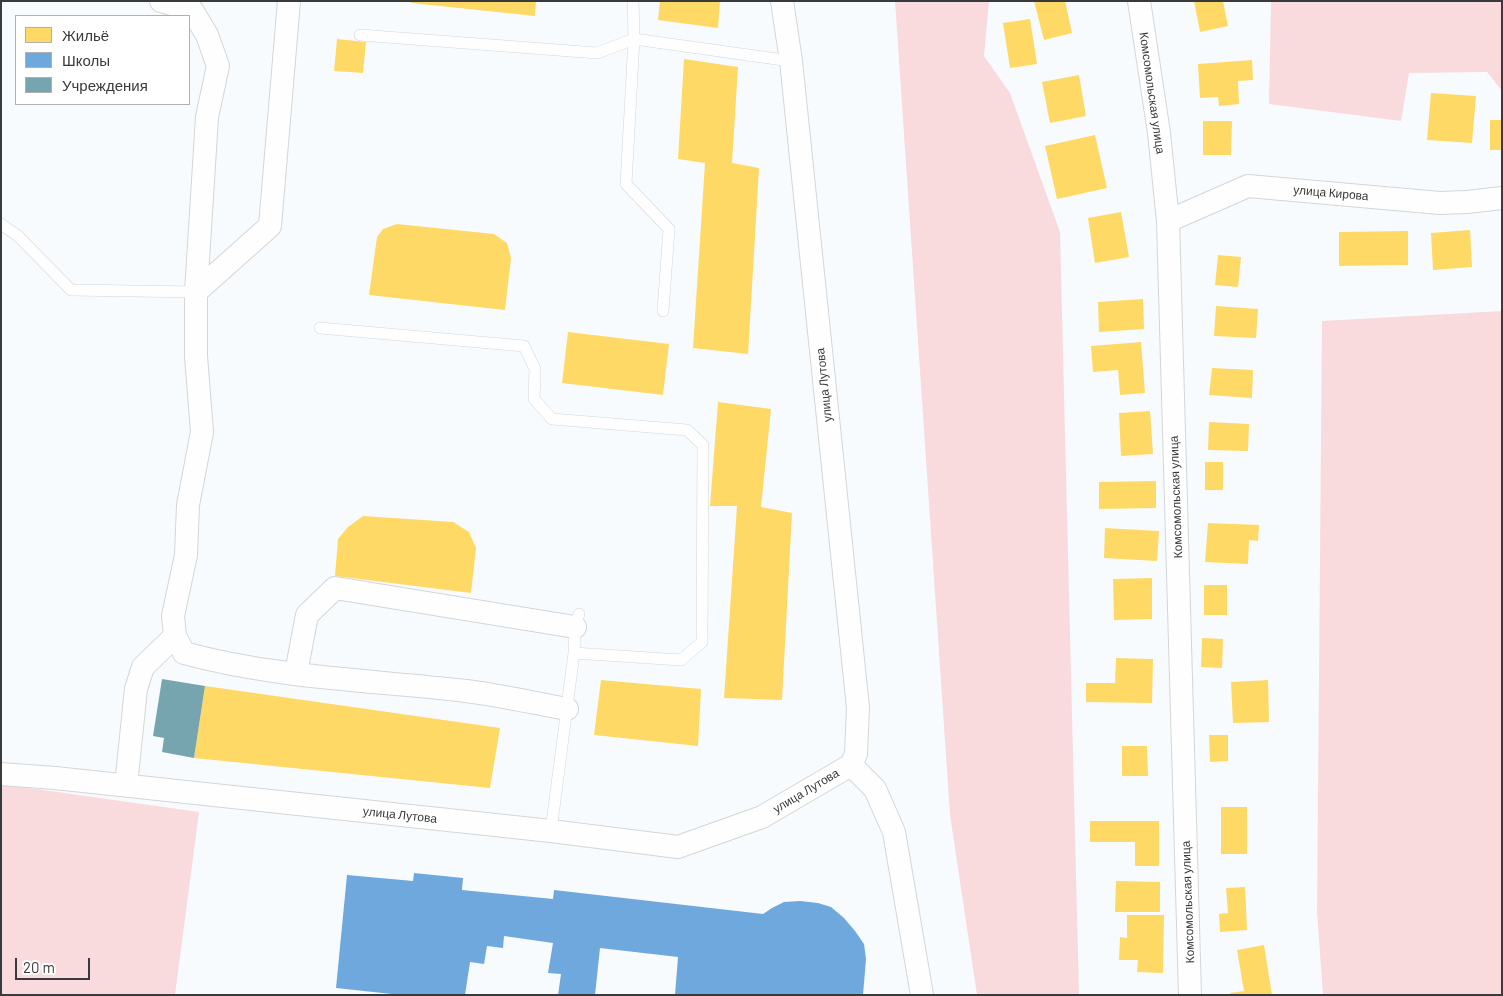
<!DOCTYPE html>
<html>
<head>
<meta charset="utf-8">
<style>
	body { margin:0 }
	#map { position:relative; width:1503px; height:996px; overflow:hidden; background:#f8fbfd; font-family:Barlow,sans-serif }
	canvas { display:block }
	.frame { position:absolute; inset:0; border:2px solid #393a3b; pointer-events:none }
	.legend { position:absolute; left:15px; top:15px; width:175px; height:90px; box-sizing:border-box; background:#fff; border:1px solid #b0b0b1; margin:0; padding:6px 9px; list-style:none; font-size:15px; color:#393a3b }
	.legend li { display:flex; align-items:center; gap:10px; height:25px }
	.legend b { width:25px; border:1px solid #b0b0b1 }
	.scale { position:absolute; left:15px; top:958px; width:75px; height:22px; box-sizing:border-box; border:2px solid #393a3b; border-top:0; padding-left:6px; font-size:15px; line-height:18px; white-space:nowrap; color:#393a3b; -webkit-text-stroke:4px #fff; paint-order:stroke }
</style>
</head>
<body>
<div id="map">
<canvas width="1503" height="996"></canvas>
<div class="frame"></div>
<ul class="legend">
<li><b style="height:14px;background:#ffd966"></b>Жильё</li>
<li><b style="height:14px;background:#6fa8dc"></b>Школы</li>
<li><b style="height:14px;background:#76a5af"></b>Учреждения</li>
</ul>
<div class="scale">20 m</div>
</div>
<script>
const ctx = document.querySelector('canvas').getContext('2d');
ctx.lineJoin = 'round';
function paint(path, color) {
  ctx.fillStyle = color;
  ctx.fill(path, 'evenodd');
}
function stroke(path, color, width, dash) {
  ctx.strokeStyle = color;
  ctx.lineWidth = width;
  ctx.lineCap = dash ? 'butt' : 'round';
  ctx.setLineDash(dash || []);
  ctx.stroke(path);
}
function drawText(font, color, halo, rows, align = 'center') {
  ctx.font = font + ' Barlow,sans-serif';
  ctx.lineWidth = 5;
  ctx.setLineDash([]);
  ctx.textBaseline = 'middle';
  ctx.strokeStyle = halo;
  ctx.fillStyle = color;
  for (const [text, x, y, turn = 0] of rows) {
    ctx.save();
    ctx.translate(x, y);
    ctx.rotate((+turn || 0) * Math.PI / 180);
    ctx.textAlign = isNaN(turn) ? turn : align;
    if (halo) ctx.strokeText(text, 0, 0);
    ctx.fillText(text, 0, 0);
    ctx.restore();
  }
}
paint(new Path2D(`
	M895,1H989L984,56L1010,93L1060,232L1079,995H977L950,815Z
	M1271,1H1502V91L1487,72L1409,73L1401,121L1269,104Z
	M1502,311V995H1323L1317,912L1322,321Z
	M1,784L199,812L175,995H1Z`), '#f9dbdd');
paint(new Path2D(`
	M412,1H536L535,16L411,3Z
	M660,1H720L718,28L658,20Z
	M1034,1H1065L1072,33L1044,40Z
	M1194,1H1223L1228,26L1200,32Z
	M1030,19L1037,64L1010,68L1003,23Z
	M337,39L366,42L363,73L334,71Z
	M684,59L738,67L732,163L759,168L748,354L693,348L705,163L678,159Z
	M1252,60L1253,80L1238,81L1239,104L1219,106L1218,97L1200,98L1198,64Z
	M1079,75L1086,116L1050,123L1042,82Z
	M1431,93L1476,96L1472,143L1427,140Z
	M1490,120H1502V150H1490Z
	M1203,121H1232L1231,155H1203Z
	M1095,135L1107,188L1057,199L1045,146Z
	M1121,212L1129,257L1095,263L1088,218Z
	M397,224L494,234L507,243L511,258L505,310L369,295L377,237L383,229Z
	M1470,230L1472,267L1433,270L1431,233Z
	M1408,231V265L1339,266V232Z
	M1218,255L1241,257L1238,287L1215,285Z
	M1143,299L1144,329L1099,332L1098,302Z
	M1216,306L1258,309L1256,338L1214,336Z
	M568,332L669,344L663,395L562,383Z
	M1141,342L1145,393L1120,395L1118,370L1093,372L1091,346Z
	M1212,368L1253,370L1252,398L1209,395Z
	M718,402L771,409L761,507L792,513L782,700L724,698L737,506H710Z
	M1150,411L1153,454L1121,456L1119,413Z
	M1209,422L1249,424L1248,451L1208,450Z
	M1205,462H1223V490H1205Z
	M1156,481V508L1099,509V482Z
	M363,516L453,522L469,532L476,548L471,593L335,576L338,539L348,527Z
	M1208,523L1259,525L1258,541L1249,540L1248,564L1205,562Z
	M1105,528L1159,531L1157,561L1104,558Z
	M1152,578V619L1114,620L1113,579Z
	M1204,585H1227V615H1204Z
	M1202,638L1223,639L1222,668L1201,667Z
	M1116,658L1153,659L1152,703L1086,702V683H1115Z
	M601,680L701,689L698,746L594,735Z
	M1268,680L1269,722L1233,723L1231,682Z
	M205,686L500,728L490,788L194,758Z
	M1209,735H1228V761L1210,762Z
	M1122,746H1147L1148,776H1122Z
	M1221,807H1247V854H1221Z
	M1090,821H1159V866H1135V842H1090Z
	M1116,881L1160,882V912H1115Z
	M1245,887L1247,930L1220,932L1219,914L1228,913L1226,888Z
	M1127,915H1164L1163,973L1137,972L1138,960H1119L1120,937L1127,938Z
	M1264,945L1272,995H1230V993L1244,991L1237,950Z`), '#ffd966');
paint(new Path2D(`
	M414,873L463,878L462,890L553,899L554,890L763,914L772,908L784,902L800,901L818,903L831,907L844,918L855,931L864,944L866,959L863,995H675L678,957L600,948L595,995H558L561,974L548,973L553,943L504,936L503,948L487,946L484,964L470,962L465,995H401L336,988L347,875L413,881Z`), '#6fa8dc');
paint(new Path2D(`
	M162,679L205,686L194,758L162,752L164,738L153,736Z`), '#76a5af');
const lane = new Path2D(`
	M633,1L634,39L626,184L669,229L663,311
	M360,35L597,53L634,39L791,61
	M1,224L18,236L71,290L196,292
	M320,328L524,346L535,369L534,399L552,419L687,430L703,445L702,642L681,660L574,653
	M551,831L574,653L575,627L579,614`);
const street = new Path2D(`
	M161,1L192,10L207,35L218,66L207,117L196,292V356L202,432L188,505L186,555L173,616L175,636L184,653C275,678 372,680 466,691C499,695 533,703 567,709
	M1139,1L1159,133L1168,221L1190,995
	M1168,221L1248,186L1440,203L1467,202L1502,198
	M196,292L270,226L289,1
	M296,673L307,615L335,588L575,627
	M851,765L875,789L894,832L922,995
	M1,774L55,778L551,831L678,847L762,817L851,765L856,754L858,708L791,61L782,1
	M126,785L136,689L143,667L175,636`);
stroke(lane, '#d3d6d7', 12);
stroke(street, '#d3d6d7', 24);
stroke(lane, '#fefeff', 11);
stroke(street, '#fefeff', 22);
drawText('12px', '#393a3b', '#fff', [
	["Комсомольская улица",1152,93,82],
	["улица Кирова",1331,193,5],
	["улица Лутова",824,385,-96],
	["Комсомольская улица",1176,497,-92],
	["улица Лутова",806,791,-31],
	["улица Лутова",400,815,6],
	["Комсомольская улица",1188,902,-92]
]);
</script>
</body>
</html>
